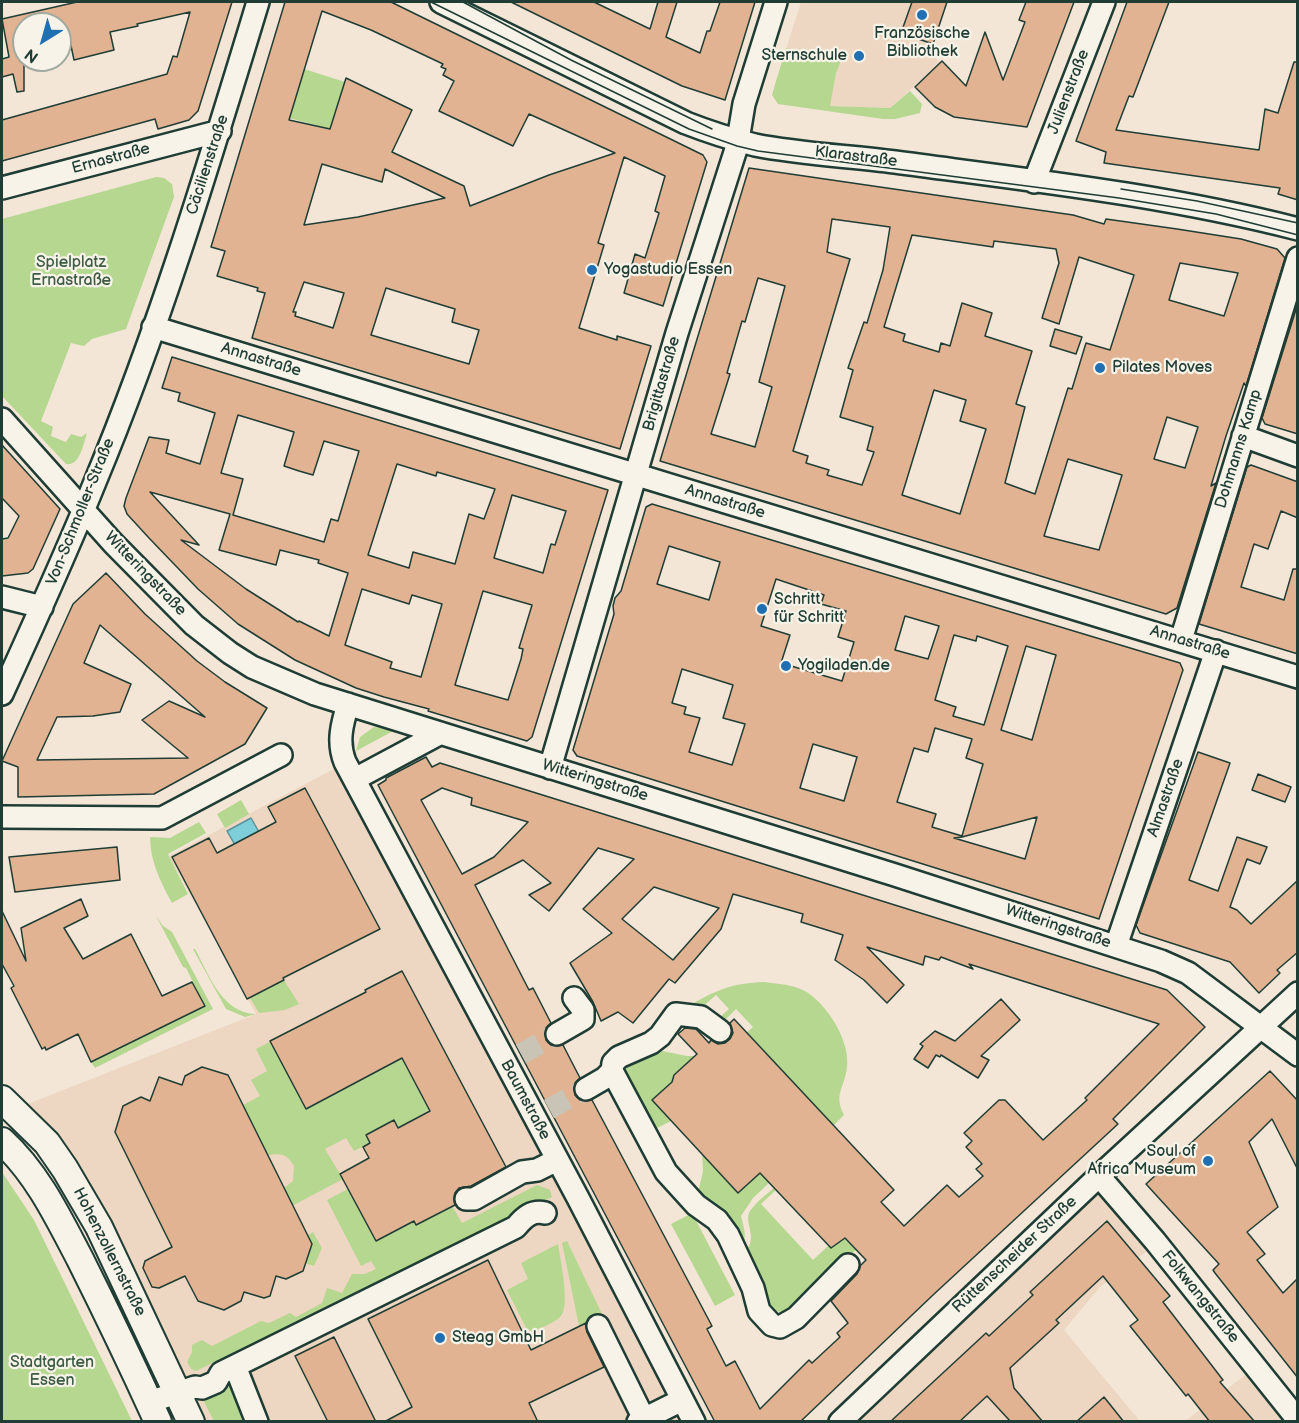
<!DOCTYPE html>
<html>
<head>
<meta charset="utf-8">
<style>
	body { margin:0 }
	#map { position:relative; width:1299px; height:1423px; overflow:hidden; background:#f3e6d7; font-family:"Balsamiq Sans",sans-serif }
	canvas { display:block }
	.frame { position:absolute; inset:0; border:3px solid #1f3d34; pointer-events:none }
	.north { position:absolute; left:12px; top:12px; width:60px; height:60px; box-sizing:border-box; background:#f7f3e8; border:2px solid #a1aaa0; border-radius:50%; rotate:217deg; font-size:16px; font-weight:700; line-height:24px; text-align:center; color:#1f3d34 }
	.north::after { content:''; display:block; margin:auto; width:21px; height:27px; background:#1f6fb2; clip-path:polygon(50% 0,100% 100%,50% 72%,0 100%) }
</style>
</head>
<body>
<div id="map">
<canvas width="1299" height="1423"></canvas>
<div class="frame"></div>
<div class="north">N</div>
</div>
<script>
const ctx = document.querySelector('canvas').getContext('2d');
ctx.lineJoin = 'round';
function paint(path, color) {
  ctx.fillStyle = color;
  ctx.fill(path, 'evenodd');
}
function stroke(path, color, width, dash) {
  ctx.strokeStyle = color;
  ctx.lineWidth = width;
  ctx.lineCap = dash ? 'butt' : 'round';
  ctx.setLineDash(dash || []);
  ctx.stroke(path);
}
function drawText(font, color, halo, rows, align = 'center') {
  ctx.font = font + ' "Balsamiq Sans",sans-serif';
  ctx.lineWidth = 4.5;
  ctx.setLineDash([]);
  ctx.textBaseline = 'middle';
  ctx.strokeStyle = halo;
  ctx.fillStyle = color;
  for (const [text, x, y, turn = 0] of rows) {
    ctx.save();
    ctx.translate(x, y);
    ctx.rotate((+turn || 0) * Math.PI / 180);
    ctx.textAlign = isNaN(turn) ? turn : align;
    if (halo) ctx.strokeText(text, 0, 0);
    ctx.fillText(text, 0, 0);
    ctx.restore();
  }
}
paint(new Path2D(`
	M801,2H947L930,52L939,62L942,61L890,108L829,106L774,87Z
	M343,764L691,1421H197L20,1107L256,1014L169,856Z
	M1098,1179L1155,1245L1100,1287L1064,1330L1140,1421L845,1422Z
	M1253,1369L1294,1422H1184Z`), '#eed7c2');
paint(new Path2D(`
	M786,48L841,61L836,73L830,106L890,108L910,91L922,104L920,113L895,119H883L778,104L772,95Z
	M304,69L345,82L330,129L289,118Z
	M156,177L164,178L172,184L174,197L126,329L92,339L84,346L71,343L41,421L53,427L51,436L66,442L71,434L81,437L87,433C83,445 80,466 66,464L2,396V219Z
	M374,727L395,730L356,751L360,737Z
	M241,800L249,814L225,828L217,814Z
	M199,822L206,833L168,854L188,894L172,903C161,883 150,861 150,837L170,838Z
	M156,916L163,926L172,932L213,1009L95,1068L91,1062L205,1006L186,968L183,967Z
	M193,949H195C209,974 221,1013 256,1014L245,1017L226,1009Z
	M284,980L299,1004L285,1010L259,1013L250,998Z
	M765,982C776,984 787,984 798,988C823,996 851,1040 847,1067C845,1087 833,1094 844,1115L833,1126L746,1033L753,1027L736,1009L723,1022L719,1018L729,1009L716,995L701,1008L687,1007C716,990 732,983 765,982Z
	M270,1042L306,1108L401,1058L429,1110L398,1128L394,1120L366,1135L370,1143L354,1151L346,1138L325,1149L343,1179L292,1206L284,1188L293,1181L294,1166C287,1154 281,1153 268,1155L243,1105L260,1096L251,1080L267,1071L256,1049Z
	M662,1051L687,1056H695L674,1074V1080L652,1100L671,1121L655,1129L623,1070L635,1061Z
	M702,1153L761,1172L770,1182L753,1198L741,1216C743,1225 748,1238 742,1246L698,1193L703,1171Z
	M2,1172L34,1220L132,1421H2Z
	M537,1185L550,1190L552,1197L196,1371L191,1369L187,1362L192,1352V1345L202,1340L212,1346L261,1321L269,1323L290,1313L296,1317L322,1303L327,1288L342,1293L352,1274H365L376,1269L371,1261L361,1266L327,1200L348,1189L376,1241L413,1221L416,1225L452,1206L462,1223Z
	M775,1187L777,1189L761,1204L813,1260L829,1245L845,1238L856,1250L793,1310C783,1314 775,1312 767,1306L745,1252C759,1237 743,1223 750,1211C756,1202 767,1194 775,1187Z
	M692,1213L735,1295L715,1306L671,1224Z
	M313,1232L322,1248L314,1266L305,1263L307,1236Z
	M567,1241L602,1314L579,1326L562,1243Z
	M558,1244C560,1258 571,1308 560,1317C553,1324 539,1328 531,1332L529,1329L527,1330L507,1290L528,1279L521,1263Z
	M232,1385L238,1401L242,1421H214L203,1400Z`), '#b5d790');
const water = new Path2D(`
	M251,818L259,832L235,845L227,831Z`);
paint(water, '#7eceda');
stroke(water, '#589498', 1.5);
const building = new Path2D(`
	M77,2H232L198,111L189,120L158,129L155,119L2,161V120L167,74L173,56L177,57L190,12L137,24L138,26L110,32L114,50L74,60L70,41L60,44V24H24V91L17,92L13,74L2,77V59L9,57L2,19Z
	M285,2H391L703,155L707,162L663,306L624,293L635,254L645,258L659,213L655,211L665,176L624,157L598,243L604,245L579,328L617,340V336L651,346L620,449L252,338L265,293L257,291L258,288L217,276L225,251L211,247ZM322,11L371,30L443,64L441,67L446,69L443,75L454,81L439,111L513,146L529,114L615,153L549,175L470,206L464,186L392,152L412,110L346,78L330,129L289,120ZM322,164L382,182L385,169L445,198L358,217L304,225ZM304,282L344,293L333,328L295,316L296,312H293ZM386,288L455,309L452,322L479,330L469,364L371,335Z
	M511,2H594L650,29L658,2H677L666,37L700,53L707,31H710L720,2H755L725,100L682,86Z
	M912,2H947L933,44L901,33Z
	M1026,2H1074L1027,127L954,117L935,107L915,87L942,61L966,86L985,32L1003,80L1025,22L1019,20Z
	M1127,2H1169L1133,97L1129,96L1116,130L1259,150L1265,109L1278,113L1294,62H1298V200L1278,194L1280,188L1104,163L1106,152L1076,141Z
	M749,168L1073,215L1104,224L1106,219L1177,229L1241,239L1277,249L1285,258L1246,386L1244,383L1226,436L1211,486L1216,483L1177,608L1166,614L660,461ZM832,219L890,227L883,270L867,323L864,322L848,368L853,370L840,417L873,427L867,450L874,452L862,485L827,475L829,470L806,463L808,456L793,451L850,259L827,252ZM912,235L993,247L994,241L1056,249L1059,263L1042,318L1059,324L1079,257L1134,275L1110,350L1086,343L1072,389L1068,388L1035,494L1005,483L1025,407L1016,404L1032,351L985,336L992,313L962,303L950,346L941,343L939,352L903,341L905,334L884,327ZM1180,263L1238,273L1224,316L1169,300ZM758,278L785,286L759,382L772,387L755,447L711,434L730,374L727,373L740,328L742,321L745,322ZM934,390L966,400L960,421L986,429L960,514L902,495ZM1167,417L1198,427L1185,468L1154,459ZM1068,459L1122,475L1099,550L1044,536Z
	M1298,303V434L1265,424L1262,418Z
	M1055,329L1082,337L1076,354L1050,346Z
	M172,357L608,490L532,737L527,741L428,711L429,709L384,697L356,688L295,660L238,624L198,589L149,538L127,514L124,506L126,498L149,437L169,440L166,453L200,464L215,413L178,401L180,393L162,388ZM238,415L294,432L284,466L299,471L313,475L324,441L359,451L338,521L331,519L324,542L233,515L243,479L221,473ZM397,464L436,476L437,472L495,489L484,519L469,514L455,564L413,552L409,568L368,555ZM150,492L230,514L219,550L276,565L280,550L319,560L318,563L348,573L329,636L299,621L298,622L246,589L181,540L199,545ZM512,495L566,511L555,545L551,544L543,573L494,558ZM362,589L409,604L412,595L442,604L421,677L390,668L392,662L345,645ZM483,591L532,605L519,648L523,649L521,659L508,700L455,685Z
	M2,445L60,509L33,569L28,573L2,576V539L8,538L19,516L2,498Z
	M1251,465L1298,482V518L1281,511L1268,549L1254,544L1241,587L1284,600L1293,569H1298V654L1199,624L1247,467Z
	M652,504L1180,663L1183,670L1099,919L577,756L573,750L614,614L613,606L615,598L621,591L646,507ZM669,546L720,562L709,600L657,584ZM776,579L824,595L821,604L846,611L838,637L854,642L842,681L781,663L790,635L761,626ZM905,616L939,626L928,659L895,650ZM954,635L976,641L977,636L1008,646L984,725L953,716L956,707L935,700ZM1026,646L1056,655L1032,740L1001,730ZM682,669L733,685L723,718L745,724L732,765L689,752L700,718L684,714L686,707L672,703ZM935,728L972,739L966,758L983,764L962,836L932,827L936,814L897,802L914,748L928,752ZM813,744L857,757L844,801L800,788ZM1037,817L1025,859L954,838L962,837Z
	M106,573L145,614L197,661L225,682L267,708L245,744L154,794L18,797V767L2,761L73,604ZM100,625L205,717L169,701L142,720L188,758L37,760L57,717L93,716L120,712L131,684L84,663Z
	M1198,752L1230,763L1189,880L1218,891L1237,837L1267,847L1260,864L1247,859L1230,907L1237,910L1251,924L1298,880V952L1277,970L1280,973L1259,993L1230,962L1140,933L1136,925Z
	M426,757L432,767L440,763L1167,990L1205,1027L1113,1119L1118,1124L933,1295L800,1422H715L378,785L386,780V778ZM442,788L472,798L471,805L528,822L494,857L462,874L421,800ZM598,848L634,859L583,909L612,933L570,963L593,1002L601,1021L618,1012L633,1023L669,979L675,983L721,929L733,894L803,914L801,922L843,935L835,960L864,980L887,1003L904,985L867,947L923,965L925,956L939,960L941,957L973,969L969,964L1159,1024L1085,1098L1087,1100L1043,1140L1005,1100H999L964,1133L972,1141L966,1147L982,1164L976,1169L983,1176L959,1197L947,1185L904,1226L881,1202L894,1190L734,1019L730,1023L733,1033L730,1039L725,1043L718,1044L711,1040L709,1043L696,1029L685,1028L678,1034L697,1054L674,1075L672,1082L652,1100L738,1193L760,1173L831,1248L845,1238L866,1260L860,1266L857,1274L831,1301L848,1323L837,1333L840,1337L812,1363L809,1360L760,1409L735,1361L726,1366L707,1329L712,1326L592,1100H580L575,1095V1083L580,1078L563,1045H551L546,1040V1028L551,1023L533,988L529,990L475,885L523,860L551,883L529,895L549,911ZM654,887L719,908L673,960L622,919Z
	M1258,774L1291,787L1285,802L1252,790Z
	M305,788L380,929L283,978L284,980L247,999L172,857L209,838L217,853L276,822L268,807Z
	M117,847L120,880L15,892L9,857Z
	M81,899L88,916L64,928L83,959L131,934L162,996L192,982L205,1006L91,1062L78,1034L46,1050L45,1047L42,1049L11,988L14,986L2,964V911L26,961L21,928Z
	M402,971L506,1167L471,1186L459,1188L455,1193V1205L416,1225L414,1221L376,1241L340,1174L369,1158L363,1147L370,1143L366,1135L394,1120L398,1128L430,1111L402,1058L306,1109L270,1041L366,992L365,990Z
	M1001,999L1020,1020L981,1056L989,1060L978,1078L941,1055L940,1057L936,1055L928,1068L914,1059L923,1046L920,1044L935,1031L955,1041Z
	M202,1067L228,1075L312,1244L303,1271L286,1279L276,1276L270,1296L264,1298L244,1292L241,1301L224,1310L198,1301L185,1276L159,1288L152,1287L143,1268L145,1261L172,1247L115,1132L123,1106L141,1097L150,1101L159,1077L182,1085L185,1076Z
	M1270,1071L1298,1101V1170L1272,1119L1249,1142L1278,1207L1247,1232L1265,1254L1257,1260L1283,1293L1298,1278V1378L1215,1273L1213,1270L1219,1264L1146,1184Z
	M1107,1221L1170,1296L1163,1302L1223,1380L1220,1382L1255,1422H1210L1188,1394L1186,1396L1130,1326L1138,1320L1103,1276L1056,1320L1059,1323L1010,1368L1014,1388L1043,1422H1011L987,1396L959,1422H890L986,1333L989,1336L1033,1295L1030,1292Z
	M488,1260L531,1350L586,1323L587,1332L604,1367L529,1403L538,1422H384L412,1407L368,1319Z
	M334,1337L376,1422H328L295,1356Z
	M1104,1397L1124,1422H1076Z`);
paint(building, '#e1b392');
stroke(building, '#1f3d34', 1.5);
stroke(new Path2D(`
	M521,1054L557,1034
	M549,1109L586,1089`), '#c9c4b6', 21, [21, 10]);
const minor = new Path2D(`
	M441,2L686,123C709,132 731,139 755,145C800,154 849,156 895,162C1029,180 1166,195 1298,229
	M1034,182L1104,2
	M2,188L220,131
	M153,327L1298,677
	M2,419L113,543L194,625L230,653L252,667L315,694L895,875L1161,961L1188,973L1298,1055
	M1243,436L1298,456
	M2,597L42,607
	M1181,640L1298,258
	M2,694C34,624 66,554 95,482C160,326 209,163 258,2
	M348,704C342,724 337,742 345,762L578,1198L694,1422
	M550,768L677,333L737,146L744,104L776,2
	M355,779L439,734
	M2,817L162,818L281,755
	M1116,946L1216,651
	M557,1034L583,1019V1010L574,998
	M612,1071L666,1172L696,1205L717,1220L728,1235L753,1288L759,1311L772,1325L780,1327L796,1318L848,1265
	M586,1089L605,1078L612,1071L613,1063L619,1057L651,1043L660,1036L676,1014L701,1017L720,1031
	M1099,1176L1155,1241L1298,1420
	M466,1199H474L522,1172L537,1170L557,1160
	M598,1326L644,1419
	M235,1366L257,1422
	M149,1402L195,1387L202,1388L216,1382L221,1373L516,1227C524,1217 532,1210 545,1213
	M638,1422L682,1400
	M840,1422L1099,1176L1298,993`);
const major = new Path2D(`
	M2,1099L47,1143L65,1169L99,1227L191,1422
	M2,1141C37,1173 58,1217 80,1259C107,1313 133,1367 158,1422`);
stroke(minor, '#1f3d34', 26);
stroke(major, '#1f3d34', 30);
stroke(minor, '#f7f3e8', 21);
stroke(major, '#f7f3e8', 26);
stroke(new Path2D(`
	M2,2H3
	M431,2L689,129L737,146L758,151L1119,198L1216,214L1298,235
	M463,2L571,60L712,129
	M1121,189L1197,201L1298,223`), '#1f3d34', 1.5);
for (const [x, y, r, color] of [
	[922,15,6,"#1f6fb2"],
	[859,56,6,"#1f6fb2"],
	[592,270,6,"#1f6fb2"],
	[1100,368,6,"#1f6fb2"],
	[762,609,6,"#1f6fb2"],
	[786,666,6,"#1f6fb2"],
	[1208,1161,6,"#1f6fb2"],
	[440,1338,6,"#1f6fb2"]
]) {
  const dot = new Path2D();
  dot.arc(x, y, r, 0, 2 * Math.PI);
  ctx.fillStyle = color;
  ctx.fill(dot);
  stroke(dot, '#f7f3e8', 2);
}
drawText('16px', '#1f3d34', '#f7f3e8', [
	["Französische",922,34,"center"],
	["Bibliothek",922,52,"center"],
	["Sternschule",847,56,"right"],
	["Yogastudio Essen",604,270],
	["Pilates Moves",1112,368],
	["Schritt",774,600],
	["für Schritt",774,618],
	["Yogiladen.de",798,666],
	["Soul of",1196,1152,"right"],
	["Africa Museum",1196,1170,"right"],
	["Steag GmbH",452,1338]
], 'left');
drawText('16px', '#1f3d34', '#f7f3e8', [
	["Julienstraße",1069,92,-69],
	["Klarastraße",856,157,7],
	["Ernastraße",111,159,-15],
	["Cäcilienstraße",208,165,-72],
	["Annastraße",261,360,17],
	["Brigittastraße",662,384,-74],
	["Dohmanns Kamp",1239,449,-73],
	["Annastraße",725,502,17],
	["Von-Schmoller-Straße",81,512,-68],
	["Witteringstraße",145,574,46],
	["Annastraße",1190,643,17],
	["Witteringstraße",595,781,17],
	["Almastraße",1166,798,-71],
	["Witteringstraße",1058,927,18],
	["Baumstraße",525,1100,62],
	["Hohenzollernstraße",109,1252,63],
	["Rüttenscheider Straße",1015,1255,-43],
	["Folkwangstraße",1200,1297,51]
]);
drawText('16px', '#3d5c46', '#f7f3e8', [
	["Spielplatz",71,263],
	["Ernastraße",71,281],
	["Stadtgarten",52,1363],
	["Essen",52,1381]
]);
</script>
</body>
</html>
